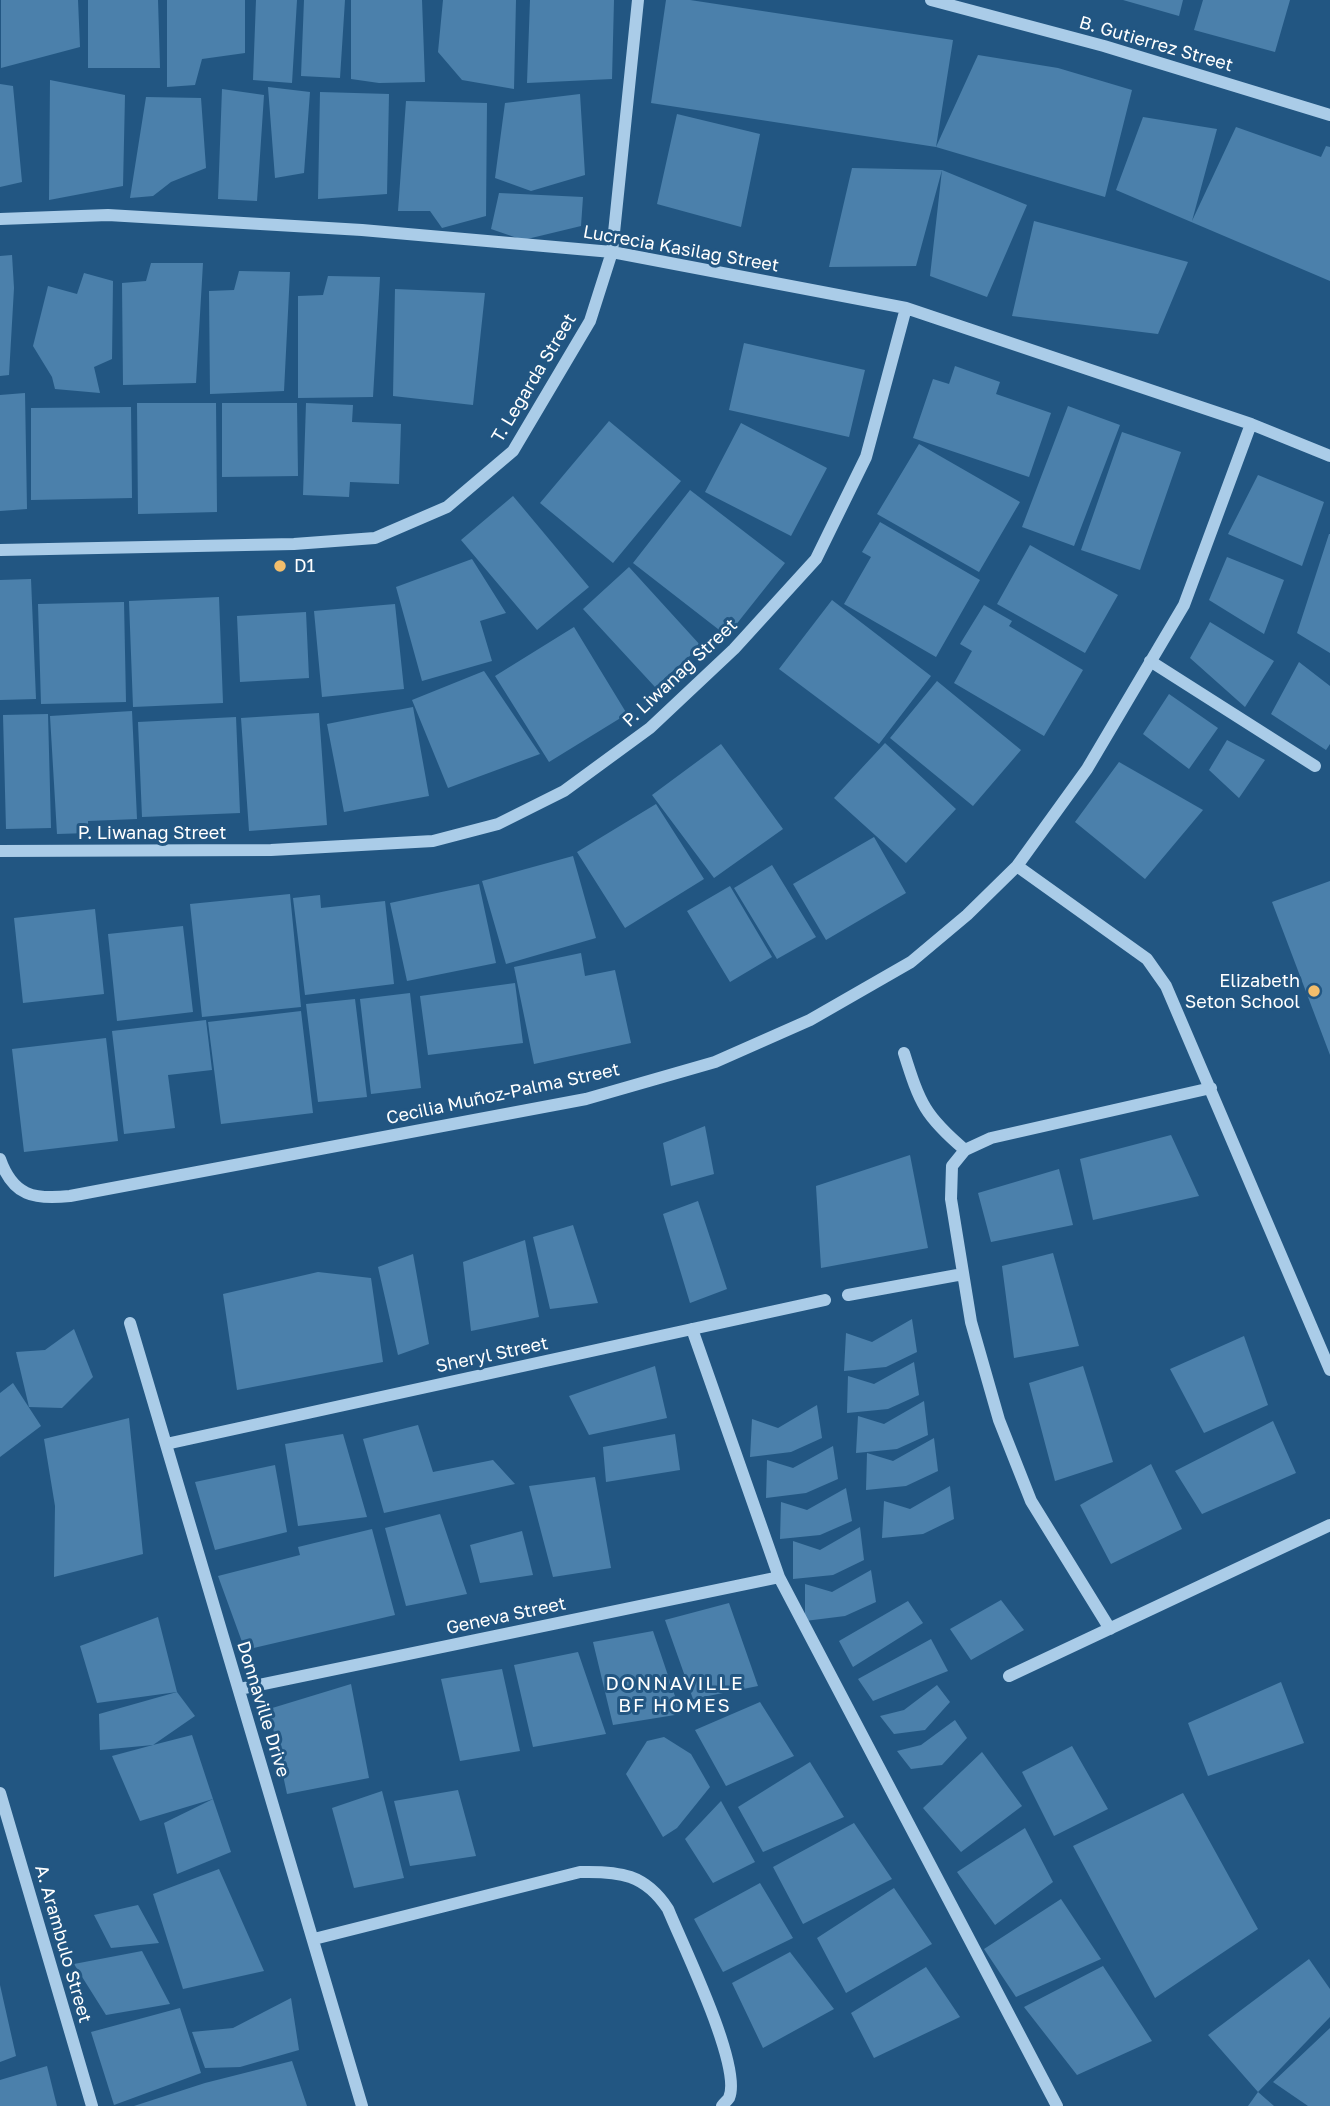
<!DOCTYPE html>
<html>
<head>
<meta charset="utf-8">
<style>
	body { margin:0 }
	canvas { display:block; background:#225682 }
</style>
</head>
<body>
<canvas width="1330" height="2106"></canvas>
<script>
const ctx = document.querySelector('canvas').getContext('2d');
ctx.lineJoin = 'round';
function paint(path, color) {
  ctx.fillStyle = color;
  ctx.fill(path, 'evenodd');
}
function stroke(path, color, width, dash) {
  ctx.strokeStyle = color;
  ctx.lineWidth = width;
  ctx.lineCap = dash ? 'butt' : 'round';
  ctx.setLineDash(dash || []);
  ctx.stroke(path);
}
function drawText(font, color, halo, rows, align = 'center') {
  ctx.font = font + ' "Golos Text",sans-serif';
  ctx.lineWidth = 6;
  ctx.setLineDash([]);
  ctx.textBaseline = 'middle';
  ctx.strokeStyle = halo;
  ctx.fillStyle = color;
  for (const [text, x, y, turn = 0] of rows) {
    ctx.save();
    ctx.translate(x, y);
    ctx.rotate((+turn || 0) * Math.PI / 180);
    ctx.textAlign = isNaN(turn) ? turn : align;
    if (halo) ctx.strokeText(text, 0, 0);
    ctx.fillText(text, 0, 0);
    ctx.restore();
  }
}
paint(new Path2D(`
	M1,0H78L80,47L1,68Z
	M88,0H158L160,68H88Z
	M167,0H245V53L202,59L195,85L167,87Z
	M256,0H297L292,83L253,80Z
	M304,0H345L340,78L301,76Z
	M351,0H422L425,82L379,83L351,79Z
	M443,0H516L514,89L462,80L438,52Z
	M530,0H614L612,79L527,83Z
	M666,0H690L953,40L936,147L651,103Z
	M1123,0H1183L1179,16Z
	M1203,0H1290L1275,52L1194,30Z
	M978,55L1058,68L1132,90L1105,197L936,147Z
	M50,80L125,95L123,186L49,200Z
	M0,84L13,86L22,182L0,187Z
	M268,87L310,92L304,173L275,178Z
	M222,89L264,95L257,201L218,199Z
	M320,92L389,94L387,194L318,199Z
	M580,94L585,175L531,191L495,178L505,103Z
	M146,97L201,98L206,168L171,182L153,196L130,198Z
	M406,101L487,103L486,216L442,228L430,211H398Z
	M677,114L760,134L741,227L657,204Z
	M1143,117L1217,129L1192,221L1236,127L1321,157L1326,146L1330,147V281L1116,190Z
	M852,168L942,170L1027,205L987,297L930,276L942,170L916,266L829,267Z
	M499,193L583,197L581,226L523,240L491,229Z
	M1034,221L1188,262L1158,334L1012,316Z
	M12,255L14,288L9,375L0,376V256Z
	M151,263H203L196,383L123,385L122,283L146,281Z
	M239,271L290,272L284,391L210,394L209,291L234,290Z
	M84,273L113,281L112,359L94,367L100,393L55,389L52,377L33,346L48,286L77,294Z
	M328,276L380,277L373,397L298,398V296L323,295Z
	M395,289L485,293L473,405L393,396Z
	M744,343L865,370L849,437L729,410Z
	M955,366L1000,382L996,394L1051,413L1029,477L913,438L933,379L949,384Z
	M25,393L27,509L0,511V395Z
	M137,403H216L217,512L138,514Z
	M222,403H297L298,476L222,477Z
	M306,403L353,405L352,422L401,424L399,484L350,482L349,497L303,495Z
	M1068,406L1120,425L1074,546L1022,527Z
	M131,407L132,498L31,500V408Z
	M609,421L681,481L613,563L540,503Z
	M741,423L827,468L791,536L705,492Z
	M1122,432L1181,452L1140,570L1081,550Z
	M919,444L1020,502L979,572L877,514Z
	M1258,475L1324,502L1302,566L1228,534Z
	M690,490L785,563L727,636L633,563Z
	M513,496L589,587L537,630L461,540Z
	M880,522L980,580L936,657L844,604L871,557L862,552Z
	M1329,534H1330V653L1297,633Z
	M1030,545L1118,595L1085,653L997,604Z
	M1227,557L1284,580L1264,634L1209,600Z
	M472,559L506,613L480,621L492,661L422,681L396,587Z
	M629,567L701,646L655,687L583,609Z
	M31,579L36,699L0,700V580Z
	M219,597L223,703L133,707L129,601Z
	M832,600L931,676L879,744L779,669Z
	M124,602L126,702L41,704L38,604Z
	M395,604L404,689L322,697L314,611Z
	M984,605L1012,621L1009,626L1083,670L1044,736L954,683L972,651L960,644Z
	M306,612L309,678L240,682L237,616Z
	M1210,622L1274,661L1245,707L1190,658Z
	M574,627L627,714L549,762L495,676Z
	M1299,662L1330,686V744L1326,750L1271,714Z
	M484,671L540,754L448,788L412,700Z
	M937,681L1021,750L973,806L890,738Z
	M1169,694L1218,728L1189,769L1143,734Z
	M413,707L429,796L344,812L327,724Z
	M132,711L137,819L88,821V833L57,834L50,716Z
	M319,713L327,825L249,831L241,718Z
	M48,714L51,828L6,829L3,715Z
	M236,717L240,813L142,817L138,722Z
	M1227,740L1265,760L1239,798L1209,770Z
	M885,743L956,809L906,863L834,798Z
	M721,744L783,829L714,878L652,795Z
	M1119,762L1203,810L1145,879L1075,822Z
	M656,804L704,879L625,928L577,852Z
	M874,837L906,893L826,940L793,884Z
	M573,856L596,938L506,964L482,881Z
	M772,865L816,937L777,959L734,888Z
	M1330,881V1055L1272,902Z
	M479,884L496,963L407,981L390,903Z
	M730,886L772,957L730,982L687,911Z
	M290,894L301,1007L202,1017L190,904Z
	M320,895L321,908L385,901L394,984L305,995L293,898Z
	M95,909L104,994L23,1003L14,918Z
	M183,926L193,1012L117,1021L108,934Z
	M581,953L585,976L615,970L631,1043L534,1064L514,967Z
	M515,983L523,1043L428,1055L420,996Z
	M410,993L421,1088L371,1094L360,999Z
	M355,999L367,1097L318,1102L306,1004Z
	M301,1011L313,1113L221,1124L208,1022Z
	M206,1020L212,1070L168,1075L175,1128L124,1134L112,1031Z
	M106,1038L118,1141L24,1152L12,1049Z
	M705,1126L714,1174L671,1186L663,1143Z
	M1171,1135L1199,1196L1093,1220L1080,1159Z
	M910,1155L928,1248L821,1268L816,1186Z
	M1059,1169L1073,1225L991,1242L978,1193Z
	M698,1201L727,1289L690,1303L663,1214Z
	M573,1225L598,1303L550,1309L533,1237Z
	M525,1240L539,1317L471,1331L463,1262Z
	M1053,1253L1079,1346L1014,1358L1002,1266Z
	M413,1254L429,1344L398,1355L378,1267Z
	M318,1272L371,1278L383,1362L237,1390L223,1294Z
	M912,1319L917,1352L886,1367L844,1371L846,1333L872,1342Z
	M74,1329L93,1377L62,1408L29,1407L16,1352L45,1350Z
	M1244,1336L1268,1405L1204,1433L1170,1369Z
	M914,1362L919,1395L888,1409L847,1413L848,1376L874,1384Z
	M655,1366L667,1418L589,1435L569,1396Z
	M1083,1366L1113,1462L1055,1481L1029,1383Z
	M13,1383L41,1426L0,1457V1393Z
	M924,1401L928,1435L897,1449L856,1453L858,1416L884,1424Z
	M817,1405L822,1438L791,1452L750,1457L752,1419L778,1428Z
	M129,1418L143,1554L54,1577L55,1506L44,1439Z
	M1273,1421L1296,1473L1202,1514L1175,1471Z
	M418,1425L433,1472L493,1460L515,1484L384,1513L363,1439Z
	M343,1434L367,1517L298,1526L285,1444Z
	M675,1434L680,1470L606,1482L603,1447Z
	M934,1438L938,1471L906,1486L866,1490L867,1453L893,1461Z
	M833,1446L838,1479L806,1493L766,1498L767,1460L793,1468Z
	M1151,1464L1182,1529L1111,1564L1080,1505Z
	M275,1465L287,1532L215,1550L195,1482Z
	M595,1477L611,1568L553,1577L529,1486Z
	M950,1486L954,1519L923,1534L882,1538L884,1501L910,1509Z
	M846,1488L852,1521L820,1535L780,1539L781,1502L807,1510Z
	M440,1514L467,1594L406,1606L385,1528Z
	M860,1527L864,1560L833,1575L793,1579V1541L820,1550Z
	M372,1529L395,1615L245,1650L218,1576L300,1555L298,1547Z
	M522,1531L533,1575L480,1583L470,1545Z
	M871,1570L876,1602L845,1616L805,1621V1584L832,1592Z
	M1001,1600L1024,1630L971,1660L950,1629Z
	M908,1601L923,1623L853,1667L839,1641Z
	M729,1603L758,1686L693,1699L665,1620Z
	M158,1617L177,1692L195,1716L153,1745L192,1735L213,1799L140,1821L112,1756L153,1745L100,1750L99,1714L177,1692L97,1703L80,1646Z
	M653,1631L681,1714L613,1725L593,1642Z
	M931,1639L948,1671L873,1701L858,1679Z
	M578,1652L606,1734L533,1747L514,1665Z
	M502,1669L520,1751L460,1761L441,1679Z
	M1281,1682L1304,1743L1208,1776L1188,1723Z
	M351,1684L369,1778L287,1794L269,1709Z
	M937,1685L950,1702L925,1730L894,1734L880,1716L904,1710Z
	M760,1702L794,1756L726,1786L695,1730Z
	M955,1720L967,1738L942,1765L911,1769L897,1751L921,1745Z
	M664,1737L691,1754L710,1787L677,1828L663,1837L626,1774L647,1741Z
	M1072,1746L1108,1809L1054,1836L1022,1772Z
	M982,1752L1022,1806L961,1852L923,1808Z
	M810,1762L844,1817L763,1852L738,1807Z
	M458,1790L476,1856L410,1866L394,1801Z
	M382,1791L404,1878L354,1888L332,1808Z
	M1183,1793L1258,1929L1155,1998L1073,1846Z
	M213,1799L231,1852L177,1874L164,1823Z
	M721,1801L755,1862L713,1883L685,1839Z
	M854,1823L892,1879L803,1924L773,1867Z
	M1025,1828L1053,1882L995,1925L957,1872Z
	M219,1869L264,1971L183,1989L153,1894Z
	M760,1883L793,1938L723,1972L694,1919Z
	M894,1888L932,1944L846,1993L817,1938Z
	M1061,1899L1101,1959L1016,1997L984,1949Z
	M138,1905L159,1943L111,1948L94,1915Z
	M142,1951L170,2004L106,2015L74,1964Z
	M790,1952L834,2009L763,2048L732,1983Z
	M1309,1959L1330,1989V2017L1258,2092L1208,2035Z
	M1103,1966L1152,2041L1077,2075L1024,2007Z
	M926,1967L960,2017L874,2058L851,2013Z
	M0,1985L16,2056L0,2062Z
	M291,1998L299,2050L240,2067L205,2068L192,2032L233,2028Z
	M180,2008L201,2073L114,2105L91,2032Z
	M1330,2028V2106H1308L1273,2082Z
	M292,2061L307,2106H134L205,2083Z
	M47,2066L57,2106H0V2080Z
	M1258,2092L1274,2106H1248Z`), '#4b80ab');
stroke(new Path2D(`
	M931,0L1104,46L1330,115
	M0,219L108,215L362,230L612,252L906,308L1251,424L1330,456
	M0,550L294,544L375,538L447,507L513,451L590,321L612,252L638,0
	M1150,661L1315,766
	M0,851L271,850L433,841L498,824L564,791L650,728L734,649L816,559L866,457L906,308
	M1017,866L1147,959L1166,986L1330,1370
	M904,1053C920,1104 925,1116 965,1150
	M0,1159C13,1196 34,1200 70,1196L586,1099L715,1062L810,1020L911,962L967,915L1017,866L1087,769L1184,605L1251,424
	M848,1295L963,1274
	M130,1323L362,2106
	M692,1329L779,1577L1057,2106
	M166,1444L825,1300
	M1110,1629L1031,1501L999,1420L971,1322L951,1199L952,1166L965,1150L991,1138L1211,1088
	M1009,1676L1330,1525
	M239,1689L779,1577
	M0,1793L92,2106
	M314,1939L580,1872C620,1871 645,1874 668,1909C682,1944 743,2067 729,2098C727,2101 724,2103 722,2106`), '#aacce8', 12);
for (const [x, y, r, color] of [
	[280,566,7,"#f3be6c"],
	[1314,991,7,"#f3be6c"]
]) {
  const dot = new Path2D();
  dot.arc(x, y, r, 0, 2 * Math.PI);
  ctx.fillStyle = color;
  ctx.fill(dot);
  stroke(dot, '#225682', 2.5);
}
drawText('18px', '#fff', '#225682', [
	["B. Gutierrez Street",1156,44,16],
	["Lucrecia Kasilag Street",681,249,10],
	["T. Legarda Street",534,378,-59],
	["P. Liwanag Street",680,673,-43],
	["P. Liwanag Street",152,833],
	["Cecilia Muñoz-Palma Street",503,1094,-12],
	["Sheryl Street",492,1355,-12],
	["Geneva Street",506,1616,-12],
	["Donnaville Drive",263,1709,73],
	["A. Arambulo Street",63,1944,74]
]);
drawText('18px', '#fff', '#225682', [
	["D1",294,566],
	["Elizabeth",1300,981,"right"],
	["Seton School",1300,1002,"right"]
], 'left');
ctx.letterSpacing = '2px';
drawText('19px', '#fff', '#225682', [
	["DONNAVILLE",675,1684],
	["BF HOMES",675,1706]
]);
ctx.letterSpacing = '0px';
</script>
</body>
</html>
